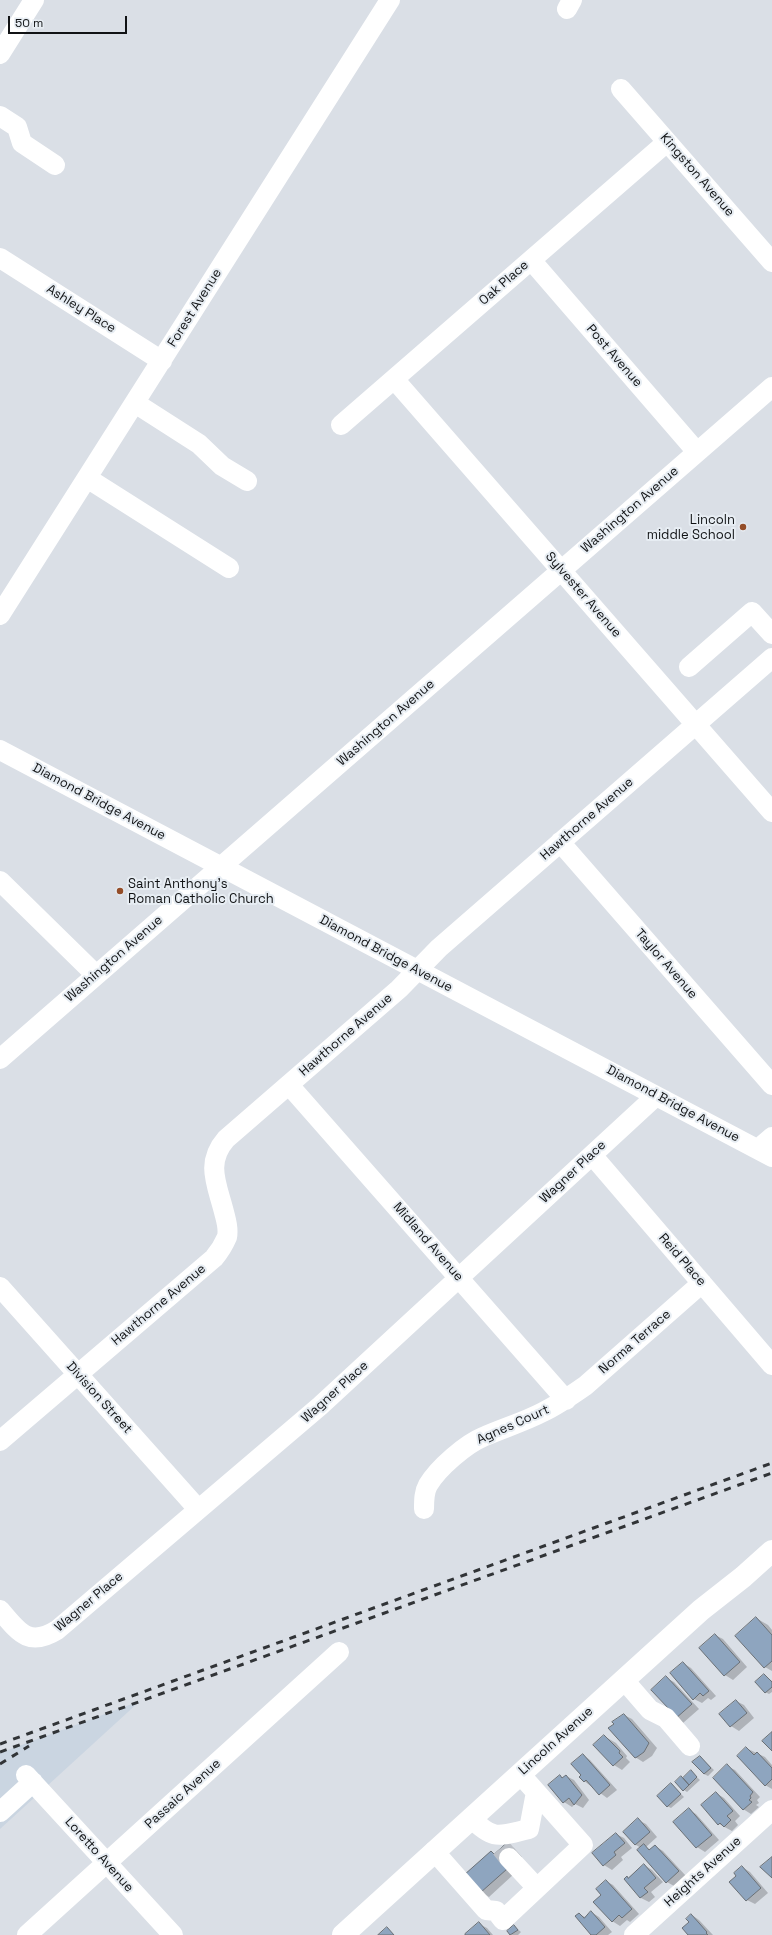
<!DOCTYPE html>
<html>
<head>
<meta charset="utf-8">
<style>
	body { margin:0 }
	#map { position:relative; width:772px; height:1935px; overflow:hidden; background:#dadfe6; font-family:"Space Grotesk",sans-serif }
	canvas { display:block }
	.scale { position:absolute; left:8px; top:16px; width:119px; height:18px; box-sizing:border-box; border:2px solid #111315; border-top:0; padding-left:5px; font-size:12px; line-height:14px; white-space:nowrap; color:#111315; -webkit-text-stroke:3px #e7edf3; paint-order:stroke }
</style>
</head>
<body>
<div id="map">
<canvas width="772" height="1935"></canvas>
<div class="scale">50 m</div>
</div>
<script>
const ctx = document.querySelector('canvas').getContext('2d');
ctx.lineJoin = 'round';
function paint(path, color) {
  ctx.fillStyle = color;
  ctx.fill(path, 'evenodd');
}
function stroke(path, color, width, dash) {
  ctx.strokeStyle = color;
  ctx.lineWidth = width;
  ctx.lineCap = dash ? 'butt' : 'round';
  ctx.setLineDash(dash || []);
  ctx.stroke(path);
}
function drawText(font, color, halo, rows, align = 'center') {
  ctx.font = font + ' "Space Grotesk",sans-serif';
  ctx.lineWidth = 4;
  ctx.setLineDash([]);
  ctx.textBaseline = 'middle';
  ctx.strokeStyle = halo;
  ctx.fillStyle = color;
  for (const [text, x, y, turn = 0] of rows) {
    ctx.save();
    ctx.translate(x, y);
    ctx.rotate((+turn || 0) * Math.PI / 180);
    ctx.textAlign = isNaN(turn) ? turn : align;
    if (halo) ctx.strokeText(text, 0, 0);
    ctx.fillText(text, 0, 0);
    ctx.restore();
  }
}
paint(new Path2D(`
	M140,1701L0,1829V1753Z`), '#cad5e1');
paint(new Path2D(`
	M756,1618L768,1625L772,1630V1671L765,1667L736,1636Z
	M715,1635L723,1639L747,1667L733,1680L725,1675L700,1648Z
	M683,1663L691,1668L716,1696L711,1700L708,1698L702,1703L694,1699Z
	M764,1675L772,1681V1692L769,1694L765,1692Z
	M666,1678L674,1682L699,1709L683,1723L676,1718Z
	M736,1701L744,1705L754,1718L739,1731L731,1726L721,1714Z
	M624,1715L632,1719L657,1748L652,1756L643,1762L635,1757Z
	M604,1736L616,1743L627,1756L626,1758L630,1762L622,1770L614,1765Z
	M746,1748L765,1757L772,1765V1789L765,1785Z
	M583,1755L590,1760L617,1790L607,1798L584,1781Z
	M700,1757L714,1770L708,1776L704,1774Z
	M727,1766L735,1770L760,1797L757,1800L759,1803L756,1805L759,1807L751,1814L743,1809Z
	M691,1772L700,1780L687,1792L684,1790L681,1777L684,1779Z
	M560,1776L563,1778L566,1776L574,1780L589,1800L583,1808L575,1804L572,1807L564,1802Z
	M671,1784L684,1797L671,1808L667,1806Z
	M716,1793L724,1798L740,1816L735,1821L738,1825L732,1831L719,1824Z
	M689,1810L696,1814L719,1840L705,1852L697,1847L675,1822Z
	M638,1820L646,1824L657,1837L646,1847L651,1850L655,1846L663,1851L686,1876L674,1886L667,1882L641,1848L636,1845L624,1832Z
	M616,1834L624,1838L632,1848L621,1857L623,1860L612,1870L604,1865L594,1853Z
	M507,1844L514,1848L522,1857L510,1868L514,1874L489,1897L481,1892L495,1855Z
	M644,1865L652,1870L663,1882L651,1892L655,1897L649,1902L641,1898L625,1879H628Z
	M742,1867L750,1872L768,1893L755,1904L747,1900L738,1876Z
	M606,1881L613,1885L639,1914L630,1922L627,1920L620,1926L612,1921L602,1895Z
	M591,1912L599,1917L612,1932L608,1935H593L579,1914L585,1917Z
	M692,1915L699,1920L713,1935H689Z
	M479,1924L487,1928L493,1935H467Z
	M514,1926L521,1932L518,1935H512L508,1931Z`), '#0003');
const building = new Path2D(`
	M756,1617L772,1635V1661L764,1668L735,1636Z
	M715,1634L740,1662L724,1676L699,1648Z
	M683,1662L709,1691L703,1696L700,1693L693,1700L670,1673Z
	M764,1674L772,1682V1687L765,1693L755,1682Z
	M666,1676L692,1704L675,1719L669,1709L651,1690Z
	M736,1700L747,1713L730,1727L719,1714Z
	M624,1714L649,1743L644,1752L637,1757L635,1758L608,1728L614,1724L612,1722Z
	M772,1732V1751L762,1741Z
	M604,1735L620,1751L619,1753L623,1757L613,1766L593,1745Z
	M746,1747L754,1755L757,1752L772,1768V1779L765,1786L737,1756Z
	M583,1754L610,1785L599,1795L586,1780L584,1782L579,1777L581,1775L571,1764Z
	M700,1756L711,1768L704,1774L692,1762Z
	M727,1764L753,1792L750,1796L751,1798L749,1800L752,1802L743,1810L713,1778Z
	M691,1770L697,1777L689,1785L683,1778Z
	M560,1775L562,1778L566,1775L582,1795L574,1805L569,1798L563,1803L548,1785Z
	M681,1776L689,1785L683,1791L675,1782Z
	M671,1783L681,1794L667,1807L657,1796Z
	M716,1792L733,1811L727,1816L731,1820L724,1827L720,1823L718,1825L701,1805Z
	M689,1808L712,1835L696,1848L673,1822Z
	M638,1818L650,1832L635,1845L623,1832Z
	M616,1833L625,1843L614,1852L616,1855L603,1866L592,1853Z
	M507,1843L515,1852L507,1869L480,1893L464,1875L491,1851L494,1854Z
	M644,1844L649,1850L655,1845L679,1871L666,1883L637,1850Z
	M772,1857V1878L760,1867Z
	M644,1864L656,1878L644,1888L648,1892L640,1898L624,1879L627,1876L628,1878Z
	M742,1866L761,1888L746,1901L729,1882L736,1876L734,1873Z
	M606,1880L632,1909L622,1918L619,1915L612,1922L593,1902L601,1895L596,1889Z
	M591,1911L605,1927L596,1935H591L575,1916L579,1913L584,1918Z
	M691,1914L707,1932L706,1933L708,1935H688L682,1928L689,1922L686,1919Z
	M479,1922L490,1935H465V1934Z
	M514,1925L518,1930L510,1935L507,1931Z
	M387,1927L394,1935H378Z`);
paint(building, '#8ea5bf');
stroke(building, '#6a7076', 1);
stroke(new Path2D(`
	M501,1848L509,1858`), '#bcc0c7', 20, [20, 10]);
stroke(new Path2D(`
	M567,9L572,0
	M0,54L34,0
	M621,89L772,262
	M0,116L17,127L22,143L55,165
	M0,258L162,361
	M531,260L697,452
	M394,379L772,812
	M135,403L199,444L222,466L247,481
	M341,425L667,142
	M87,478L229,568
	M0,615L390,0
	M689,667L752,612L772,634
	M0,750L772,1157
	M560,842L772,1085
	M0,881L96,975
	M0,1059L772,387
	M289,1085L566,1400
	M758,1149L772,1137
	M592,1155L772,1365
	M0,1287L198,1509
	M0,1441L214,1258C219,1252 224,1244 227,1237C229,1228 226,1220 224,1212C217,1184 205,1163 226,1139L399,989L439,948L772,658
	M424,1509C424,1500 424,1492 428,1485C438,1468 466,1444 483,1437C503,1428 524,1422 543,1412C558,1405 572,1395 585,1386L702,1283
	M0,1610C18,1631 28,1648 57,1630L320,1406L656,1096
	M624,1680L650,1710L666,1718L690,1746
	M26,1775L173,1935
	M0,1812L33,1782
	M471,1818C494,1841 498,1836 529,1829L536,1792
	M434,1851L486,1910L496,1911L503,1920L583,1845L520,1774
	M509,1858L537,1888
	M27,1935L339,1652
	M634,1935L772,1810`), '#fff', 20);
stroke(new Path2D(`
	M343,1935L701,1610L743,1577L772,1551`), '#fff', 22);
stroke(new Path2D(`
	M0,1744L772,1463
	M0,1752L772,1473
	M0,1764L29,1746`), '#313437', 3, [7, 7]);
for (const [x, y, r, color] of [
	[743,527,4,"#944d28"],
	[120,891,4,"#944d28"]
]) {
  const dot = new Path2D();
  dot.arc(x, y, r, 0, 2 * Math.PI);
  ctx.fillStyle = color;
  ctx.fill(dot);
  stroke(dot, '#e7edf3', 1.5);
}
drawText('13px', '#111315', '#e7edf3', [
	["Kingston Avenue",697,175,49],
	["Oak Place",504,283,-41],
	["Forest Avenue",195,308,-58],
	["Ashley Place",81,309,32],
	["Post Avenue",614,356,49],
	["Washington Avenue",630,510,-41],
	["Sylvester Avenue",583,595,49],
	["Washington Avenue",386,723,-41],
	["Diamond Bridge Avenue",99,802,28],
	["Hawthorne Avenue",587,819,-41],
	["Diamond Bridge Avenue",386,954,28],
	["Washington Avenue",114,959,-41],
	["Taylor Avenue",666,964,49],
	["Hawthorne Avenue",346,1035,-41],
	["Diamond Bridge Avenue",673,1104,28],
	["Wagner Place",573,1172,-43],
	["Midland Avenue",428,1242,49],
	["Reid Place",682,1260,49],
	["Hawthorne Avenue",159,1305,-40],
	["Norma Terrace",635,1342,-41],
	["Wagner Place",335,1392,-42],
	["Division Street",99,1398,48],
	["Agnes Court",513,1425,-24],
	["Wagner Place",89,1602,-40],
	["Lincoln Avenue",556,1741,-42],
	["Passaic Avenue",183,1794,-42],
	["Loretto Avenue",99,1855,48],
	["Heights Avenue",703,1872,-42]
]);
drawText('13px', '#111315', '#e7edf3', [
	["Lincoln",735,520],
	["middle School",735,535],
	["Saint Anthony's",128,884,"left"],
	["Roman Catholic Church",128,899,"left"]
], 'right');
</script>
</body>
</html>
